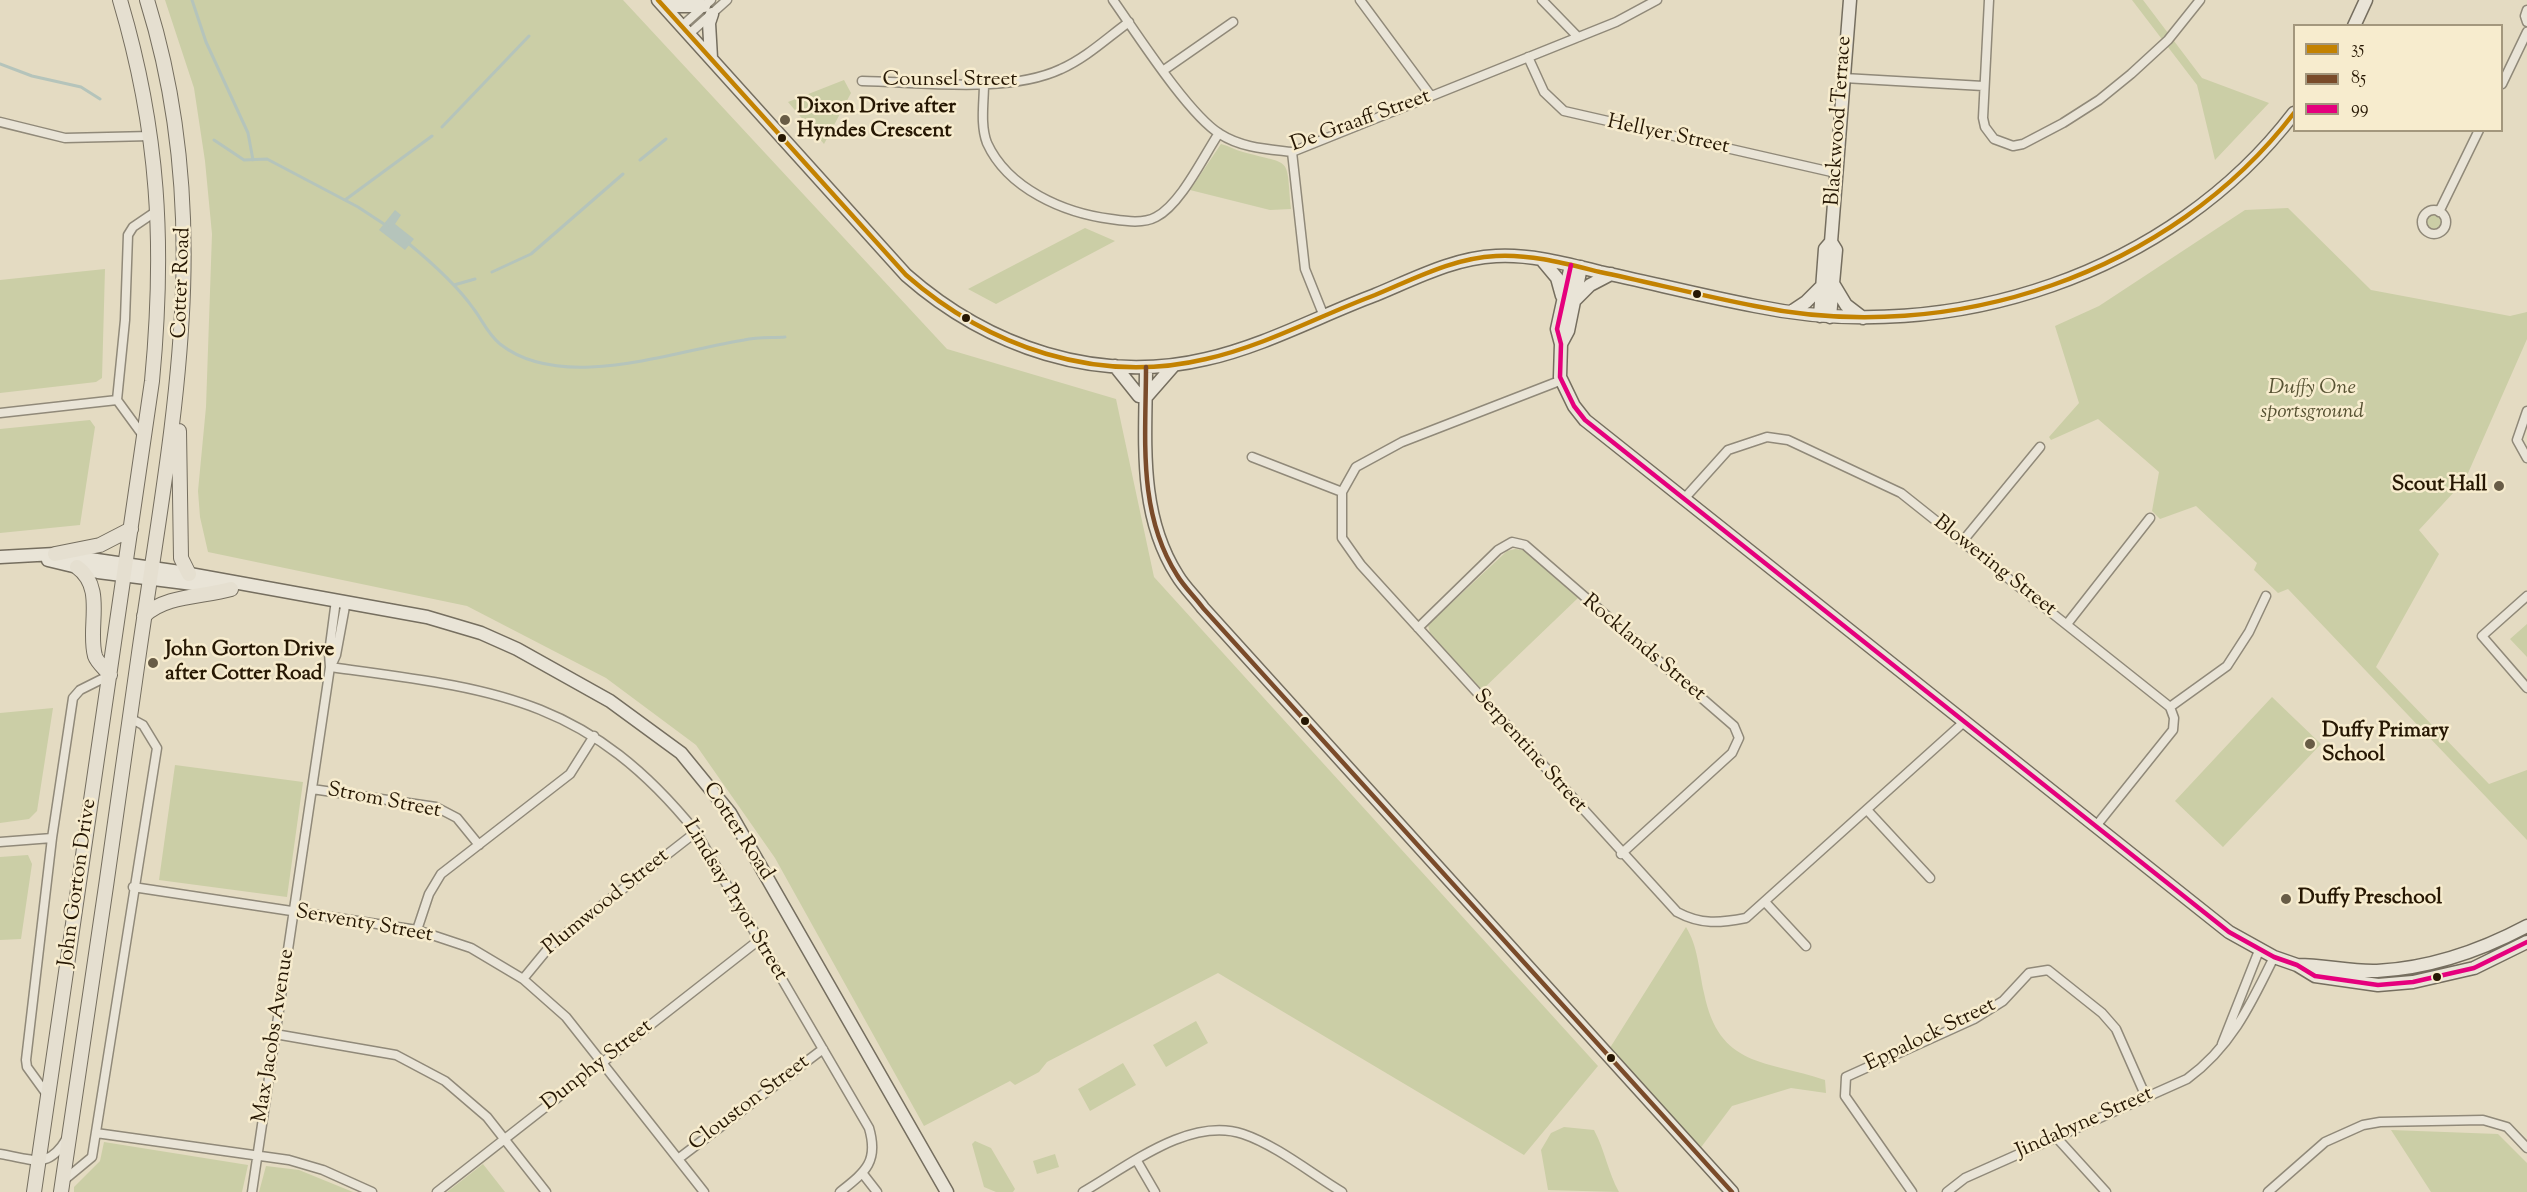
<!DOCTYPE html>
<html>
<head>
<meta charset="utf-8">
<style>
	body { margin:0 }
	#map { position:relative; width:2527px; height:1192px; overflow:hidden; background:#e4dbc2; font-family:"Sorts Mill Goudy",serif }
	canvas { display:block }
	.legend { position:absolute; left:2293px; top:24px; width:210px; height:108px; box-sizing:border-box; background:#f7ecce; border:2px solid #a3977d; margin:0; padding:8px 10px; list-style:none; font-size:18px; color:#261703 }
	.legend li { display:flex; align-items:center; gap:12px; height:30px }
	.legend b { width:30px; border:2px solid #a3977d }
</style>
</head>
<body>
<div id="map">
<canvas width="2527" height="1192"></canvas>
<ul class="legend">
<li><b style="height:8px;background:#c38201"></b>35</li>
<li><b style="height:8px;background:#7a4b2a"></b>85</li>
<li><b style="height:8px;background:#e5007d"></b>99</li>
</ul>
</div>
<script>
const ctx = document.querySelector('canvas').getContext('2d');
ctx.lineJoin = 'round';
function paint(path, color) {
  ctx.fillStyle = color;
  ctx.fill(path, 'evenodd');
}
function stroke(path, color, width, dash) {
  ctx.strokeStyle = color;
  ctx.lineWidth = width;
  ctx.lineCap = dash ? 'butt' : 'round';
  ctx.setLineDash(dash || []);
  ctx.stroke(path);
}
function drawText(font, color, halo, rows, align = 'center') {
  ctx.font = font + ' "Sorts Mill Goudy",serif';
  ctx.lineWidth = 5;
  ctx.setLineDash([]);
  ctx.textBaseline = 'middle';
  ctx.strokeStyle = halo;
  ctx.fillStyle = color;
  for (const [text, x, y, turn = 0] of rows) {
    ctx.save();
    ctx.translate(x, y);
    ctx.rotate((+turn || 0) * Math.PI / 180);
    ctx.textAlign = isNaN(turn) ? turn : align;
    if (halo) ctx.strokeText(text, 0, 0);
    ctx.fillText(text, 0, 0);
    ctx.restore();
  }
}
paint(new Path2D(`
	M165,0H623L947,349L1116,399L1154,577L1598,1066L1524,1155L1218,973L1047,1062L1039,1072L1015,1085L1010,1081L924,1126L775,858L696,745L606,678L467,606L208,552L200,517L198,491L206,407L212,234L205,161L194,88Z
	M2132,0H2143L2202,78L2269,103L2215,160L2197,85Z
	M844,80L851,93L824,144L788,102Z
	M1221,144C1229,146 1235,150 1243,152C1293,166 1286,154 1291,209L1270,210L1190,190Z
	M2288,208L2371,290L2510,316L2527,312V339L2465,480L2419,530L2439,554L2376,667L2489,784L2527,770V840L2288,589L2278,593L2254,570L2257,563L2196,506L2160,519L2152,511L2159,472L2098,419L2051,440L2049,437L2079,403L2055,326L2099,306L2245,210Z
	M2423 222a11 11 0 1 1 22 0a11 11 0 1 1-22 0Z
	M1085,228L1115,241L996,304L968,289Z
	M105,269L102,378L96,382L0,393V280Z
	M90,420L95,427L80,525L0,533V429Z
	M1515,549L1524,550L1578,598L1482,690L1430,633L1428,625L1507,551Z
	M2527,624V657L2510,639Z
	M2272,697L2321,744L2223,847L2175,801Z
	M53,708L37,811L29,819L0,823V713Z
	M175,765L303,782L287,897L159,880Z
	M28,855L32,864L21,939L0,940V857Z
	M1686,927C1698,946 1699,971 1704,993C1719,1068 1766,1060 1825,1080L1826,1093L1791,1088L1732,1106L1699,1150L1608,1051Z
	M1196,1021L1208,1043L1166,1067L1153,1045Z
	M1123,1063L1136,1085L1090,1111L1078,1089Z
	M1564,1127L1594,1130C1605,1150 1608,1173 1619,1192L1548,1190L1541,1150L1551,1133Z
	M2391,1130L2498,1134L2527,1163V1192H2431Z
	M975,1141L991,1148L1015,1189L1013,1192H996L984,1187L972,1144Z
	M104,1142L248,1165L242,1192H74V1187L100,1161Z
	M1055,1154L1059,1167L1037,1174L1033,1161Z
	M483,1164L505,1192H447Z
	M266,1166L299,1170L353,1192H259Z`), '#cbcea6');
paint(new Path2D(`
	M395,210L401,215L395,224L414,239L405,250L379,230Z`), '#b5c4bb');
stroke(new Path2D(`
	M192,0L206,42L248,133L253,160
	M0,64L32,76L81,87L100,99
	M442,127L529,36
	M214,140L244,160L267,159L358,207L387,226
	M640,160L666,139
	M345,200L432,136
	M408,243C431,262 456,284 473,308C483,321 487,333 500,344C562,393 674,351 744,340C758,337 772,338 785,337
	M492,272L531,254L623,174
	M454,285L475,279`), '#b5c4bb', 3);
const street = new Path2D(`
	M1113,0C1137,34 1188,114 1220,134C1242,148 1267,149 1292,152L1616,22L1657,0
	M1360,0L1431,96
	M1542,0L1578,37
	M1989,0L1983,118L1985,127L1994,139L2013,146L2023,144L2063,123L2099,100L2131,74L2168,40L2200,0
	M2527,10L2525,16L2527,22
	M682,26L711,0
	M689,34L727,0
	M1528,57L1544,92L1564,111L1836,173
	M1164,70L1233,22
	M1844,78L1983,86
	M862,81C921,82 1008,94 1061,69C1086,58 1107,38 1129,22
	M984,84C984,102 980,125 987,143C1008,189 1064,213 1111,219C1125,221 1143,224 1156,217C1181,204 1203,157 1219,133
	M2502,84L2527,32
	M0,122L65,138L151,136
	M1292,152L1305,269L1323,314
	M2422 222a12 12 0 1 1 24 0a12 12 0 1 1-24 0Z
	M2439,212L2479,130
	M1562,380L1402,442L1356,467L1342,492V538L1361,565L1677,912C1701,925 1720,923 1746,918L1964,722
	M2527,411L2517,440L2527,458
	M0,413L117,400
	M144,437L117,400L125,320L128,235L133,227L158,210
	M1252,457L1342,492
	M1683,500L1728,450L1767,437L1788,440L1901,493L2170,707L2174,718L2173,730L2096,826
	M1962,542L2040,447
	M2527,596L2482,636L2527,688
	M2067,624L2150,518
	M1418,628L1498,550L1512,542L1525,545L1734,726L1739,738L1732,753L1621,854
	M331,666L336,655L346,601
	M330,667C492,689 586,696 696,832L869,1128C879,1162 865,1172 840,1192
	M2170,707L2227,666L2249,632L2266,596
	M312,789L436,807L457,818L479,845
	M1868,811L1930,878
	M0,842L52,838
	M133,887L417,930L471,948L523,979L566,1017L704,1192
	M1766,903L1806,946
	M417,930L429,894L441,874L570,774L594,736
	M523,979L551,945L696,832
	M275,1034L396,1055L445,1081L487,1117L546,1192
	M2222,1044L2260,948
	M48,1096L27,1067L26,1060L52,838L73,698L80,690L110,675
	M96,1133L289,1160L323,1170L372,1192
	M2056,1137L2106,1192
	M0,1154C32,1159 48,1171 67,1138
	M678,1159L823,1049
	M1137,1161L1155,1192
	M863,1174L877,1192
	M63,1181L92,1157L157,748L143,725L130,718
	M252,1192L330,667L329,653L336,600
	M437,1192L759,940
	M1083,1192C1127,1167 1189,1116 1243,1134C1276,1145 1312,1174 1342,1192
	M1912,1192L1845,1096L1846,1077L1974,1019L2003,1001L2029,973L2048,970L2102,1013L2116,1029L2146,1097
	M1947,1192L1965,1178L2187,1079C2231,1047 2251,1004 2274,957
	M2268,1192L2325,1142L2363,1125L2380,1122L2483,1120L2507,1127L2527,1148`);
const secondary = new Path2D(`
	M658,0L906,275C988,347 1097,385 1206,359C1264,346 1319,316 1375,295C1414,279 1453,258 1496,256C1531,254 1567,264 1600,272C1652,283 1703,296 1755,306C1951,347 2171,274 2294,113
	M664,6H704
	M2354,26L2366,0
	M711,58L709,23L712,14
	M1542,260L1557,278L1562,296
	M1571,265L1557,329L1561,344L1560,377L1574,406L1585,420L2229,932L2274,957L2297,965L2315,976L2378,985L2413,982L2474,968L2527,942
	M1834,285L1846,305L1863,318
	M1574,301L1590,285L1611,274
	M1791,312L1806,302L1822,286
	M1820,316L1825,249L1831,242L1850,0
	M1830,317L1836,250L1831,242
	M1561,344L1568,331L1581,267
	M1115,366L1139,396
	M1146,367C1146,437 1137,512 1177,575C1184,587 1195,597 1203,608L1732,1192
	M1146,397L1174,365
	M0,557L55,554L173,571L427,617L481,633L517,649L610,701L681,753L730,813L947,1192
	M48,560L98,572L217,587
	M2298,965C2324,965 2351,972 2377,971C2431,968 2480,951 2527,926`);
const primary = new Path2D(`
	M179,431L181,558L189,574
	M55,554L100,545L131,529
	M77,567C106,588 87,627 95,656C97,662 105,669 110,675
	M144,616C165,595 203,597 231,589
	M34,1192L152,381C165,245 159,131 120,0
	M61,1192C88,1012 114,833 139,653C171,429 217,224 147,0`);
stroke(street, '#908979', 11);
stroke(secondary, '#756e5f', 15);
stroke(primary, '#756e5f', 16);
stroke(street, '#e9e4d7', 8);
stroke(secondary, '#e9e4d7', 12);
stroke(primary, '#e5dfd0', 14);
stroke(new Path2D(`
	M658,0L906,275C988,347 1097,385 1206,359C1264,346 1319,316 1375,295C1414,279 1453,258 1496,256C1531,254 1567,264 1600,272C1652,283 1703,296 1755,306C1951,347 2171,274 2294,113`), '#c38201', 4.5);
stroke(new Path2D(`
	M1146,367C1146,437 1137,512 1177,575C1184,587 1195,597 1203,608L1732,1192`), '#7a4b2a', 4.5);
stroke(new Path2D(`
	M1571,265L1557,329L1561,344L1560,377L1574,406L1585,420L2229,932L2274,957L2297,965L2315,976L2378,985L2413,982L2474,968L2527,942`), '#e5007d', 4.5);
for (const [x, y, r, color] of [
	[785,120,6,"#685c46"],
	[782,138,5,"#261703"],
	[1697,294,5,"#261703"],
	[966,318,5,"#261703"],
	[2499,486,6,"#685c46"],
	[153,663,6,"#685c46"],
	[1305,721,5,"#261703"],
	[2310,744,6,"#685c46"],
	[2286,899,6,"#685c46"],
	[2437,977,5,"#261703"],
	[1611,1058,5,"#261703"]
]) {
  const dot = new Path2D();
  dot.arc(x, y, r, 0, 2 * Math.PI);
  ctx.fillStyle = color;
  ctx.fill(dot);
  stroke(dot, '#f7ecce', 2);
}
drawText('21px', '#261703', '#f7ecce', [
	["Counsel Street",950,81],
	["Blackwood Terrace",1840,121,-86],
	["De Graaff Street",1361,122,-20],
	["Hellyer Street",1668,136,12],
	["Cotter Road",183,283,-88],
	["Blowering Street",1994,567,38],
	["Rocklands Street",1643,649,40],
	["Serpentine Street",1529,752,48],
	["Strom Street",384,802,11],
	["Cotter Road",737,832,57],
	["John Gorton Drive",79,883,-82],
	["Lindsay Pryor Street",734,901,59],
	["Plumwood Street",607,903,-39],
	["Serventy Street",364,925,10],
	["Max Jacobs Avenue",275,1036,-81],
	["Eppalock Street",1931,1036,-26],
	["Dunphy Street",598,1066,-38],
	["Clouston Street",750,1104,-37],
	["Jindabyne Street",2085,1124,-24]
]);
drawText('bold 21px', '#261703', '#f7ecce', [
	["Dixon Drive after",797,108],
	["Hyndes Crescent",797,132],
	["Scout Hall",2487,486,"right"],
	["John Gorton Drive",165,651],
	["after Cotter Road",165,675],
	["Duffy Primary",2322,732],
	["School",2322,756],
	["Duffy Preschool",2298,899]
], 'left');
drawText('italic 21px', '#585334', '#f7ecce', [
	["Duffy One",2312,389],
	["sportsground",2312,413]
]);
</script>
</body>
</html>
